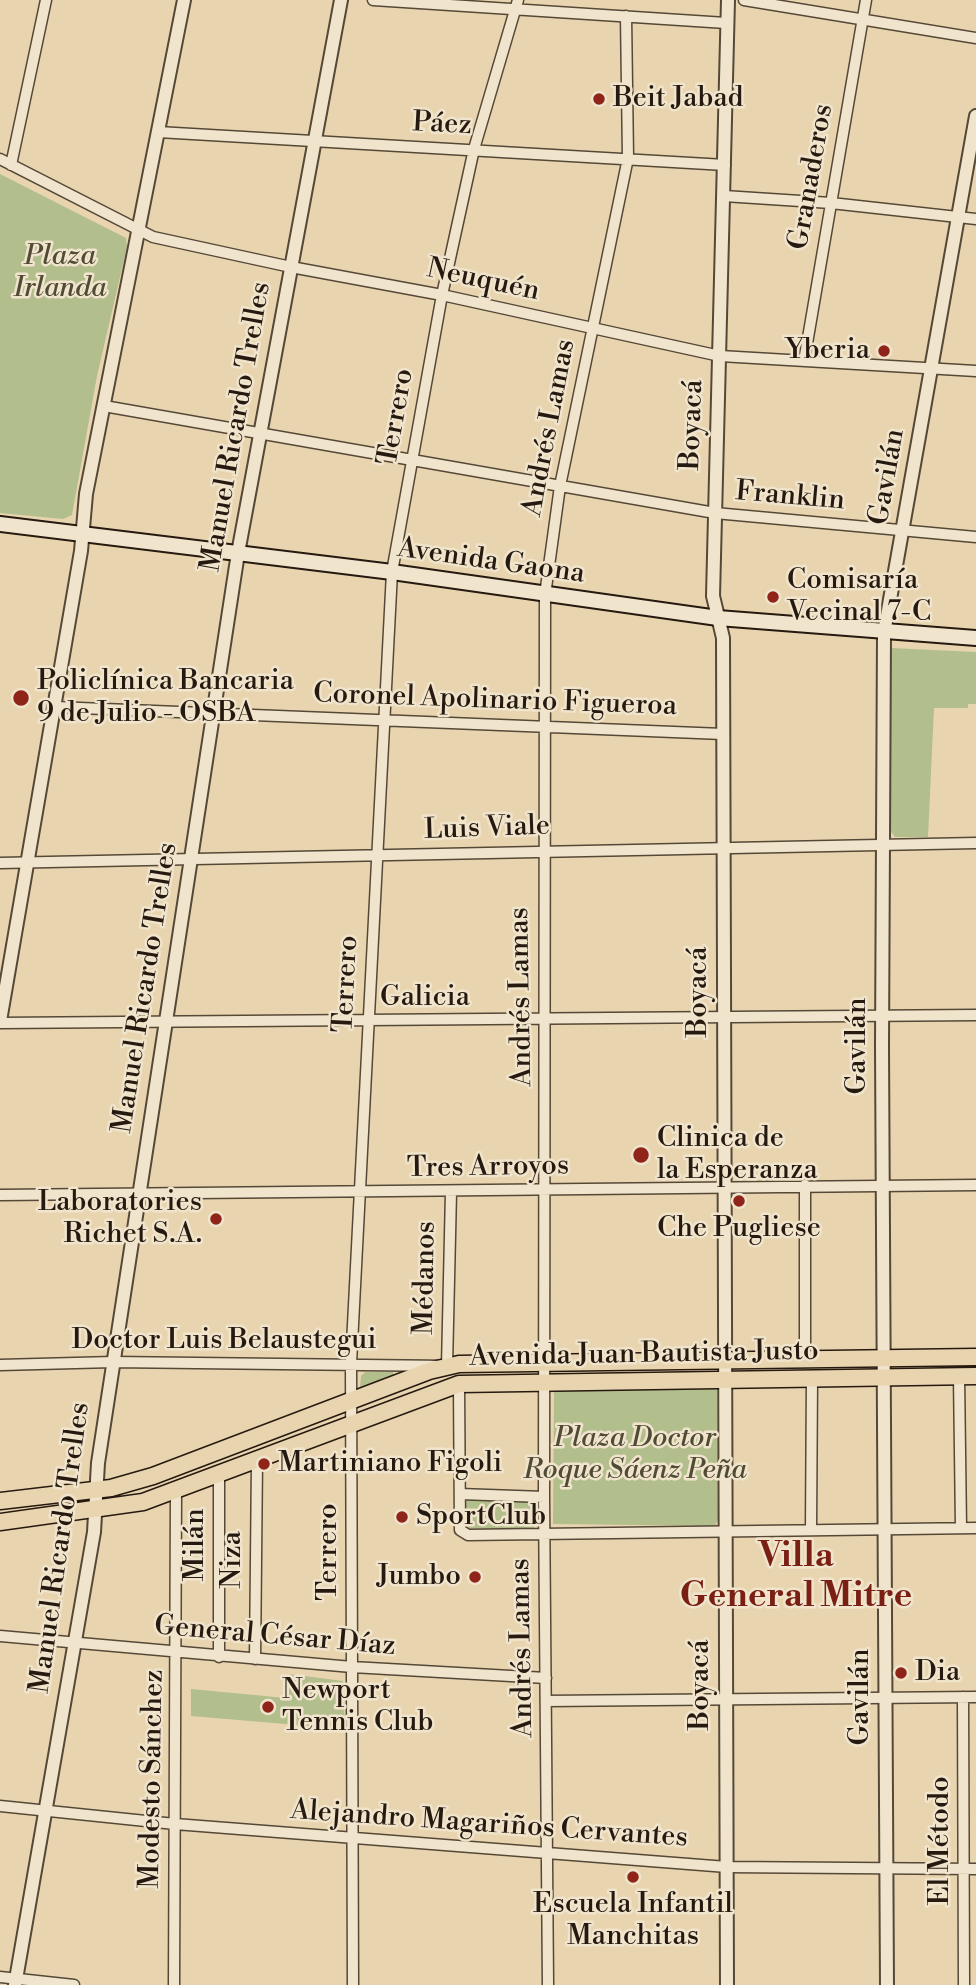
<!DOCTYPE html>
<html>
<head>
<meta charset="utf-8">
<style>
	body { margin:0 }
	canvas { display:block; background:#e8d5b0 }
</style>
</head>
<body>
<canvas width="976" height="1985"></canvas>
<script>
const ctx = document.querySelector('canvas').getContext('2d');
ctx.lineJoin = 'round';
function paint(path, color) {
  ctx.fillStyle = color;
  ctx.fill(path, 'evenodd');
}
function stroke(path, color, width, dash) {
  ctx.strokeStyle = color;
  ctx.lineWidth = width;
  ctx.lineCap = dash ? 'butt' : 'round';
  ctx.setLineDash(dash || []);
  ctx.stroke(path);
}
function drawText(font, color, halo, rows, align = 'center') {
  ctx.font = font + ' "Libre Bodoni",serif';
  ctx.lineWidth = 5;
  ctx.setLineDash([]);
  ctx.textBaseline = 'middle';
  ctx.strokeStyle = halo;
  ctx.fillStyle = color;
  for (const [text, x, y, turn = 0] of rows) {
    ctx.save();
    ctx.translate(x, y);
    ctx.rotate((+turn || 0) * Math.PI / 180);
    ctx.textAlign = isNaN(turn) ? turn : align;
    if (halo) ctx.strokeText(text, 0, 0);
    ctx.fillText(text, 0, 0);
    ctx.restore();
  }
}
paint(new Path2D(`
	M0,174L126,238L127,247L97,376L72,515L63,519L0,513Z
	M891,648L976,652V704H968V708H934L928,837H895L889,829Z
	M365,1372H393L395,1380L364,1389L360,1387L361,1376Z
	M712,1385L717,1390L718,1520L715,1526L553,1524L554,1388Z
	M461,1493H534V1532H462Z
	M289,1674L343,1681L345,1729L191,1716V1689L286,1698Z`), '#b3be8d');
const minor = new Path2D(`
	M373,0L726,23
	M744,0L976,38
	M158,132L725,165
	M0,159L153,237L291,267L442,295L720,356L976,371
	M11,165L46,0
	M724,196L831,203L976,219
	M804,361L866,0
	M104,406L715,513L976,537
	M55,707L723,734
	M0,863L976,843
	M0,1023L976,1015
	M0,1195L976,1185
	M805,1358V1185
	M0,1365L113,1362L447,1366L451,1192
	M959,1376L961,1528
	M459,1384L460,1530L468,1535L976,1528
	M219,1475V1657
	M460,1494L544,1497
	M811,1529L812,1378
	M0,1636L352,1667L546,1678
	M255,1659L257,1460
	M963,1697L964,1985
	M546,1701L976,1697
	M0,1806L175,1824L727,1867L976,1869
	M0,1977L74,1985
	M174,1985L176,1490
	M353,1985L351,1363L392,572L442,295L474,149L518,0
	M548,1985L544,1497L545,595L560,486L628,158L626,16`);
const tertiary = new Path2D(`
	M0,1021L81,551L86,494L184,0
	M15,1985L94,1532L98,1463L238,553L341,0
	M727,1985L723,638L713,596L728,0
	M887,1985L882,1046L884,633L976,116`);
const secondary = new Path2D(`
	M0,524L392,572L718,618L976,638`);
const primary = new Path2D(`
	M0,1501L111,1488L153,1476L429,1371L459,1364L976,1357
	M0,1522L143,1502L459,1384L976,1376`);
stroke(minor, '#564837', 13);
stroke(tertiary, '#564837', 16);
stroke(secondary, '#26190f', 18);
stroke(primary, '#26190f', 19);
stroke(minor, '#f0e4cc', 10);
stroke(tertiary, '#f0e4cc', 12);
stroke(secondary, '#f0e4cc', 14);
stroke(primary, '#e8d5b0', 16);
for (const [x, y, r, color] of [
	[599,99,7,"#8f2418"],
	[884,351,7,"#8f2418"],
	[773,597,7,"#8f2418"],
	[21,698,9,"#8f2418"],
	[641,1155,9,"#8f2418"],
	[739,1201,7,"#8f2418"],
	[216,1219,7,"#8f2418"],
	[264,1464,7,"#8f2418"],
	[402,1517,7,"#8f2418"],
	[475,1577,7,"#8f2418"],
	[901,1673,7,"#8f2418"],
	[268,1707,7,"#8f2418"],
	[633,1877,7,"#8f2418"]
]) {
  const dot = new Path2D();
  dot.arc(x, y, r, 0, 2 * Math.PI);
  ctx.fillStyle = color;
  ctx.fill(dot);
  stroke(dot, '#f0e4cc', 2.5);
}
drawText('28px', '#26190f', '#f0e4cc', [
	["Beit Jabad",613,99],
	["Yberia",870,351,"right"],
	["Comisaría",787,581],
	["Vecinal 7-C",787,613],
	["Policlínica Bancaria",37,682],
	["9 de Julio - OSBA",37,714],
	["Clinica de",657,1139],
	["la Esperanza",657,1171],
	["Laboratories",202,1203,"right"],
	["Richet S.A.",202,1235,"right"],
	["Che Pugliese",739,1229,"center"],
	["Martiniano Figoli",278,1464],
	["SportClub",416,1517],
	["Jumbo",461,1577,"right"],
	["Dia",915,1673],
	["Newport",282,1691],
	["Tennis Club",282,1723],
	["Escuela Infantil",633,1905,"center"],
	["Manchitas",633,1937,"center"]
], 'left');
drawText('28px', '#26190f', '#f0e4cc', [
	["Páez",442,125,3],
	["Granaderos",812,177,-80],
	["Neuquén",483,281,12],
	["Terrero",397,417,-80],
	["Boyacá",693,425,-88],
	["Manuel Ricardo Trelles",237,427,-80],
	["Andrés Lamas",550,428,-79],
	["Gavilán",888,477,-80],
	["Franklin",790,497,5],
	["Avenida Gaona",491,562,8],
	["Coronel Apolinario Figueroa",495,701,2],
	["Luis Viale",487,829,-2],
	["Terrero",347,984,-87],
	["Manuel Ricardo Trelles",146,988,-81],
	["Boyacá",699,992,-90],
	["Andrés Lamas",522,997,-91],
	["Galicia",425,998],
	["Gavilán",858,1046,-90],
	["Tres Arroyos",488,1168,-1],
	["Médanos",426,1278,-89],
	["Doctor Luis Belaustegui",224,1341],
	["Avenida Juan Bautista Justo",644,1355,-1],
	["Milán",196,1545,-90],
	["Manuel Ricardo Trelles",61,1548,-82],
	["Terrero",329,1552,-90],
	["Niza",233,1560,-90],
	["General César Díaz",275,1637,5],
	["Andrés Lamas",523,1648,-91],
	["Boyacá",701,1685,-90],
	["Gavilán",861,1697,-90],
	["Modesto Sánchez",153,1779,-89],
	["Alejandro Magariños Cervantes",489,1825,4],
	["El Método",941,1841,-90]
]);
drawText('italic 28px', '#504b35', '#f0e4cc', [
	["Plaza",60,257],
	["Irlanda",60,289],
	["Plaza Doctor",635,1439],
	["Roque Sáenz Peña",635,1471]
]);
drawText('bold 35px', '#7a1f14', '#f0e4cc', [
	["Villa",796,1558],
	["General Mitre",796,1598]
]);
</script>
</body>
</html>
